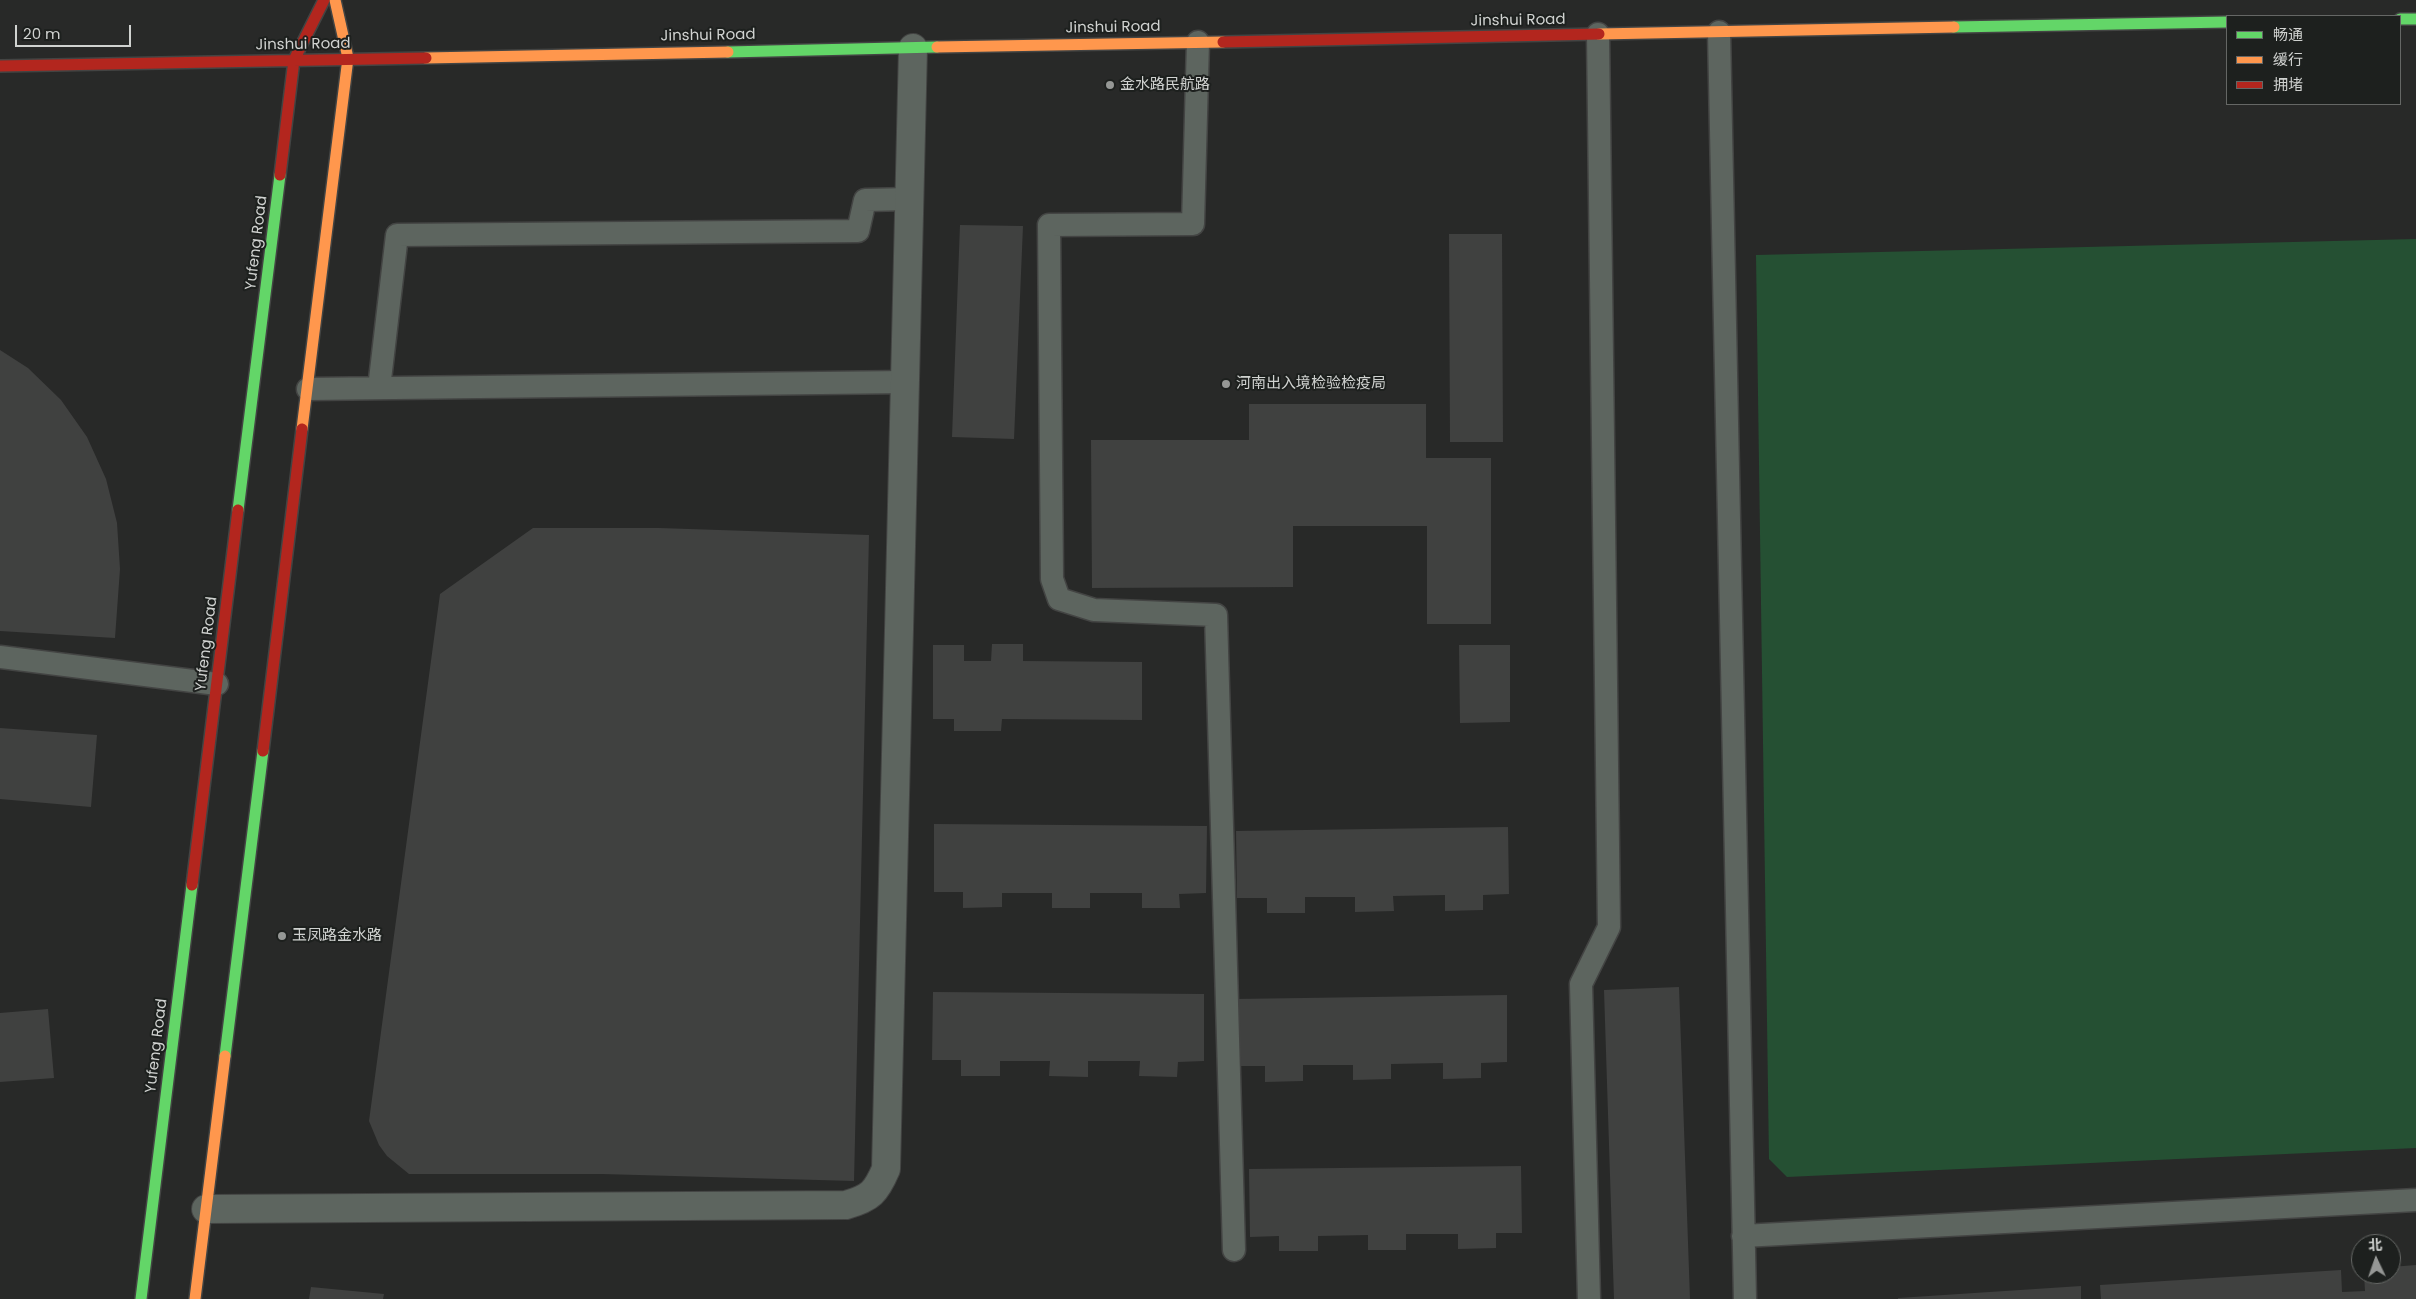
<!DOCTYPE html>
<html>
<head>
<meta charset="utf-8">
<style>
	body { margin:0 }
	#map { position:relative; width:2416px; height:1299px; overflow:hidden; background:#282928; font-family:Poppins,"Noto Sans SC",sans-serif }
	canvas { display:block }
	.legend { position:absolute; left:2226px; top:15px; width:175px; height:90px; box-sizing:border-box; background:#1d201e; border:1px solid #656765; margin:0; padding:6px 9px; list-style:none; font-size:15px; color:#d0d2d0 }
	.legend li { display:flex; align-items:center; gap:10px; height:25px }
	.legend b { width:25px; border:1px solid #656765 }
	.north { position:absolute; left:2351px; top:1234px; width:50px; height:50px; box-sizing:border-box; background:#1d201e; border:1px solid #656765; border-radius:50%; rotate:357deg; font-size:14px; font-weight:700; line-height:20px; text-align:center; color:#d0d2d0 }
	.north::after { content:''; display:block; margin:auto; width:18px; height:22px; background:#959795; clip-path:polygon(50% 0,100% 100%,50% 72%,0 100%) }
	.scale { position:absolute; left:15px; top:25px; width:116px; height:22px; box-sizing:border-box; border:2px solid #d0d2d0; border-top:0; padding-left:6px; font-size:15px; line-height:18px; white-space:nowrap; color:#d0d2d0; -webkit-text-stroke:4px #1d201e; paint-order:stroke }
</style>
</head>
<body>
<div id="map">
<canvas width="2416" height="1299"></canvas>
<ul class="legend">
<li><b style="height:6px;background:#63d668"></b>畅通</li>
<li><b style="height:6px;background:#ff974d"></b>缓行</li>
<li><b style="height:6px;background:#b3261e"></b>拥堵</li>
</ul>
<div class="north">北</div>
<div class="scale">20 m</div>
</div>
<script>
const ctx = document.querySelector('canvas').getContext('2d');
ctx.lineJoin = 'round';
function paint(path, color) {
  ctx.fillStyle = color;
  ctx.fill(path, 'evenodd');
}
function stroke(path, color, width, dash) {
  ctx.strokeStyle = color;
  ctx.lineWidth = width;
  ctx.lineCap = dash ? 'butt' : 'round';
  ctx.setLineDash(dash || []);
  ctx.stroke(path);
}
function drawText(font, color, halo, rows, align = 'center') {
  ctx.font = font + ' Poppins,"Noto Sans SC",sans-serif';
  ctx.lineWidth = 4;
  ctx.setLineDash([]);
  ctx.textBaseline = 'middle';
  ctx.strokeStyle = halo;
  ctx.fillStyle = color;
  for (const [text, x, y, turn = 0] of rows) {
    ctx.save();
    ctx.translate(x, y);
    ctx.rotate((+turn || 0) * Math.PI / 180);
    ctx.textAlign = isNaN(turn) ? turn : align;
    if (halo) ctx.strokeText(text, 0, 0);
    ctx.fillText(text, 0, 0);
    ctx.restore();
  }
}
paint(new Path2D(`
	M2416,239V1148L1787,1177L1769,1159L1756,255Z`), '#255033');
paint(new Path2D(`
	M960,225L1023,226L1014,439L952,437Z
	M1449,234H1502L1503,442H1450Z
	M0,350L28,368L61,400L87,437L106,479L117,523L120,569L115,638L0,631Z
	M1249,404H1426V458H1491V624H1427V526H1293V587L1092,588L1091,440H1249Z
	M533,528H659L869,535L854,1181L602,1174H409L387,1156L379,1145L369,1121L440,594Z
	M992,644H1023V661L1142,662V720L1002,719L1001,731H954V719H933V645H964V661H991Z
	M1459,645H1510V722L1460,723Z
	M0,728L97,735L91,807L0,799Z
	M934,824L1207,826L1206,893L1179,894L1180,908H1142V893H1090V908H1052V893H1002V907L963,908V892H934Z
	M1508,827L1509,894L1483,895V910L1445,911V895L1393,896L1394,911L1355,912V897H1305V913H1267V898H1237L1236,831Z
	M1679,987L1690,1299H1614L1604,990Z
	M933,992L1204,994V1061L1178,1062L1177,1077L1139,1076L1140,1061H1088V1077L1049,1076L1050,1061H1000V1076H961V1060H932Z
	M1507,995V1062L1481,1063V1078L1443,1079V1063L1391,1064V1079L1353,1080V1065H1303V1081L1265,1082V1066H1235V999Z
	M48,1009L54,1078L0,1082V1013Z
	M1521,1166L1522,1233H1496V1248L1458,1249V1234H1406V1250H1368V1235L1318,1236V1251H1279V1236L1250,1237L1249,1169Z
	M2416,1265V1299H2101L2100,1285L2341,1270L2342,1292L2365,1291L2364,1274H2391V1267Z
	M2081,1286V1299H1898V1298Z
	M311,1287L384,1294L383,1299H309Z`), '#404140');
const lane = new Path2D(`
	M1719,32L1745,1299
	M1198,42L1193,224L1049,225L1052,579L1059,599L1094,610L1216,615L1234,1250
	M379,388L397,235L858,231L865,200L910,199
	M308,389L906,382
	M0,657L217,684
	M1743,1236L2416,1200
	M1589,1299L1581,984L1609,927L1598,34`);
const street = new Path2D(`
	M206,1209L846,1205C871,1198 876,1192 886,1169L913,48`);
const fast = new Path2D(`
	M2400,19H2416
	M1954,27L2227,22
	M728,52L937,47
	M238,510L280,175
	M225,1056L263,751
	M141,1299L192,885`);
const slow = new Path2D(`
	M1599,34L1954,27
	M937,47L1223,42
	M426,58L728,52
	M302,429L348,58L335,0
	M195,1299L225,1056`);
const jam = new Path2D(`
	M1223,42L1599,34
	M0,66L426,58
	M280,175L294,60L324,0
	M263,751L302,429
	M192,885L238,510`);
stroke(lane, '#434443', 25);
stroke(street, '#434443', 30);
stroke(fast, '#434443', 14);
stroke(slow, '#434443', 14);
stroke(jam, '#434443', 14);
stroke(lane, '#5d655f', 22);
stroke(street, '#5d655f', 28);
stroke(fast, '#63d668', 11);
stroke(slow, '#ff974d', 11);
stroke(jam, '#b3261e', 11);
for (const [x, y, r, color] of [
	[1110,85,5,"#959795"],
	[1226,384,5,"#959795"],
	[282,936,5,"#959795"]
]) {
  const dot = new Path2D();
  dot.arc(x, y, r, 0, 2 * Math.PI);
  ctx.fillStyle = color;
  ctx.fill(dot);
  stroke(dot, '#1d201e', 2);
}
drawText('15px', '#d0d2d0', '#1d201e', [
	["Jinshui Road",1518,21,-1],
	["Jinshui Road",1113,28,-1],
	["Jinshui Road",708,36,-1],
	["Jinshui Road",303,45,-1],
	["Yufeng Road",257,243,-83],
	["Yufeng Road",207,644,-83],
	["Yufeng Road",157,1046,-83]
]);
drawText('15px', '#d0d2d0', '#1d201e', [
	["金水路民航路",1120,85],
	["河南出入境检验检疫局",1236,384],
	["玉凤路金水路",292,936]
], 'left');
</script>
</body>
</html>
